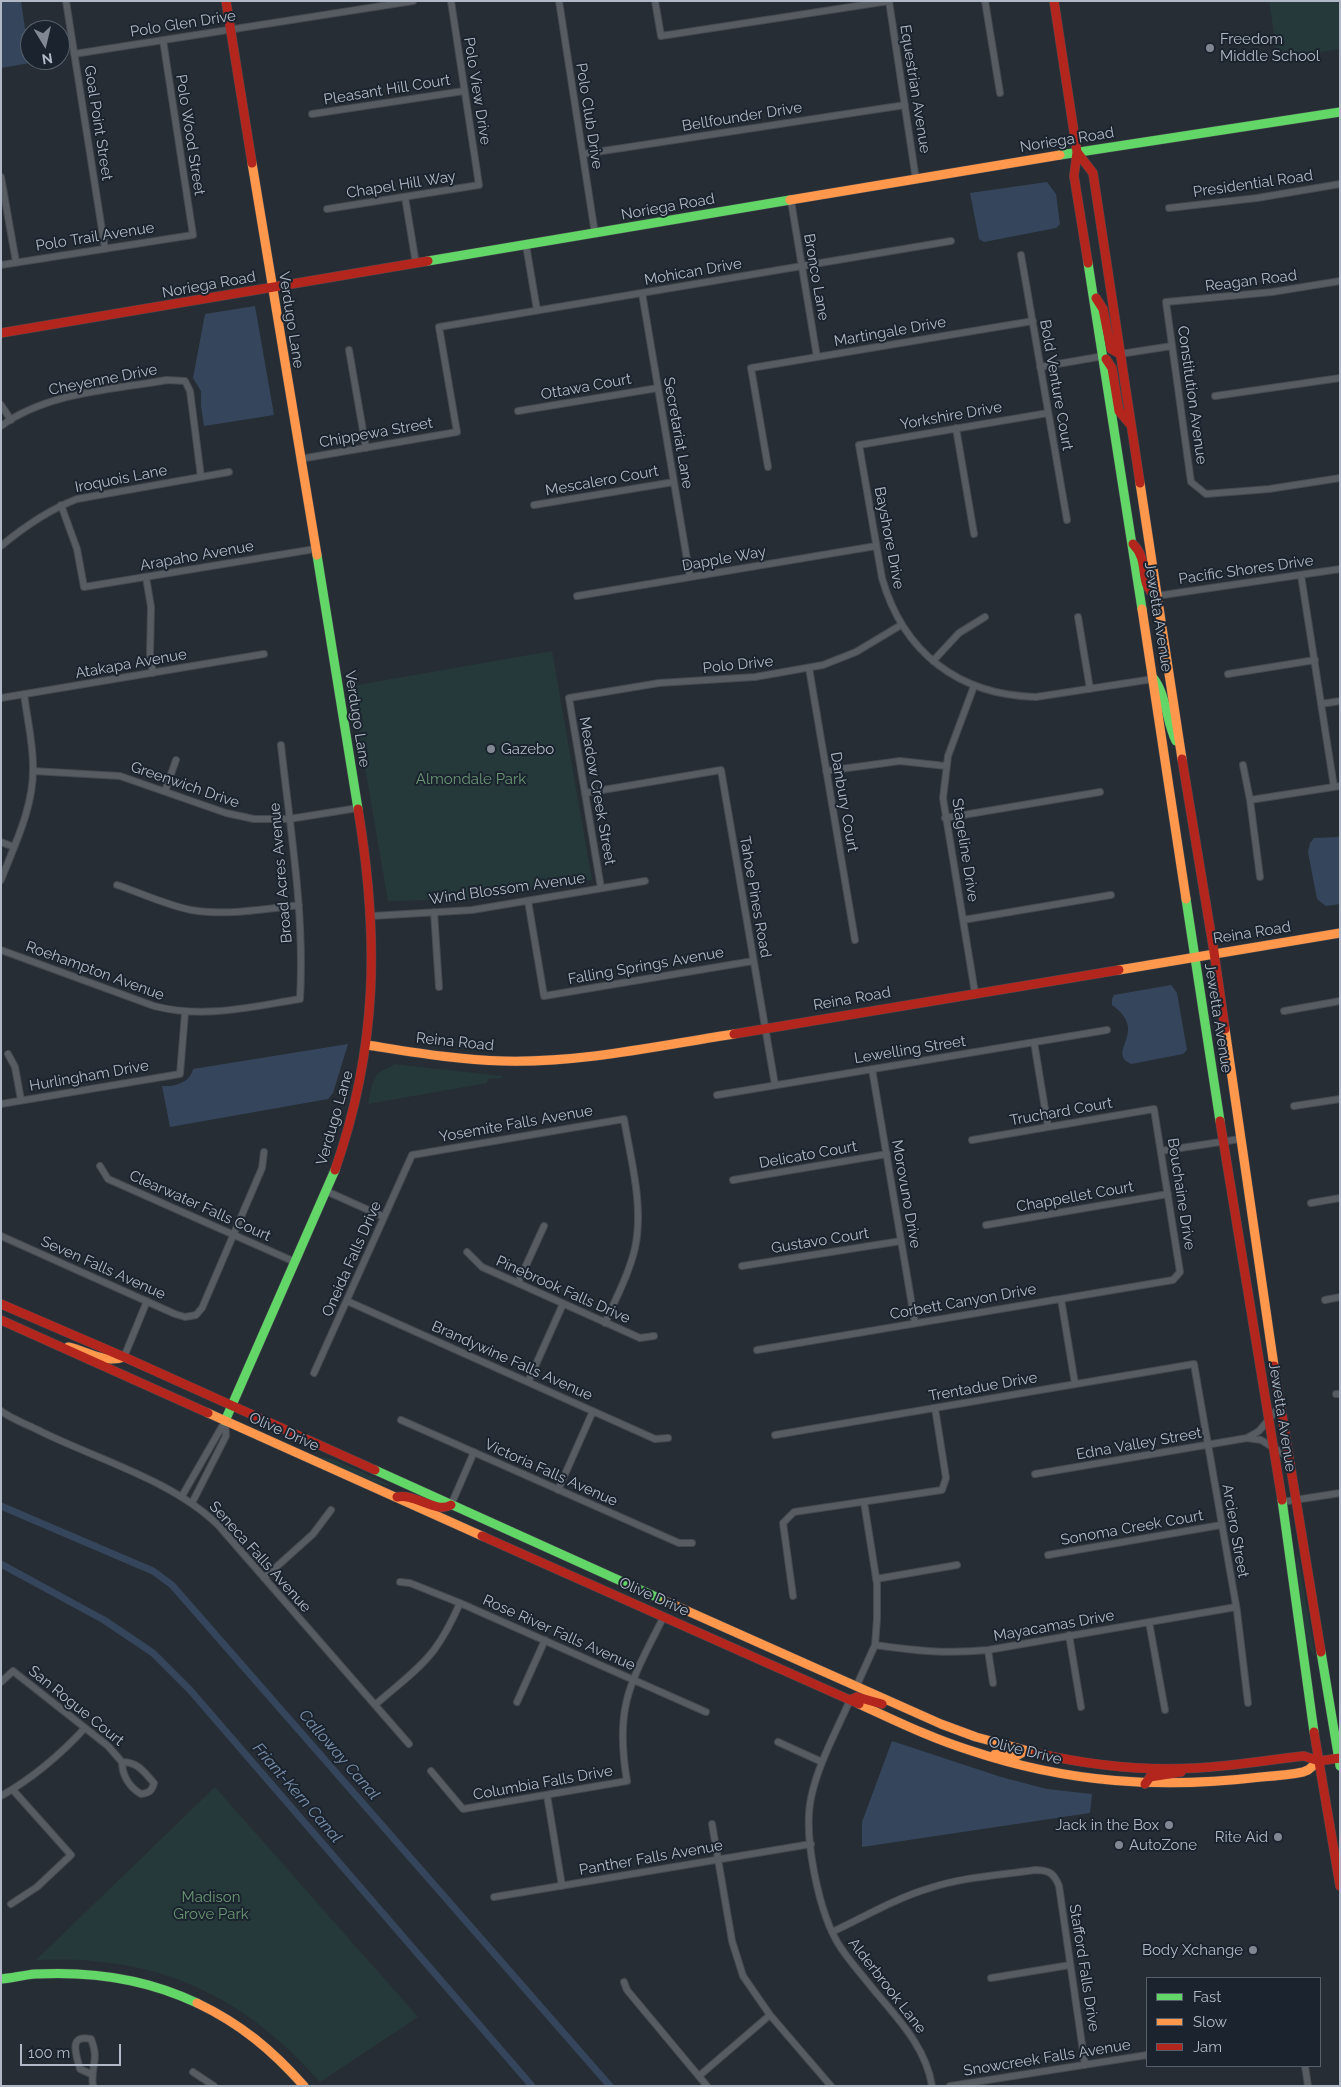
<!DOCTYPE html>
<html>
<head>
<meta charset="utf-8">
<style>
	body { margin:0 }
	#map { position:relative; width:1341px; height:2087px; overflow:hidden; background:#272d34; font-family:Raleway,sans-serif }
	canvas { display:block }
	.frame { position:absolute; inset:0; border:2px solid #b1b9c6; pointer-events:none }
	.legend { position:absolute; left:1146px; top:1977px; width:175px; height:90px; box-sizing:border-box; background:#1b242e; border:1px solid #57606b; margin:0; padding:6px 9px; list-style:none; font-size:15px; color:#b1b9c6 }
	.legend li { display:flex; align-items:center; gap:10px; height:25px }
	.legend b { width:25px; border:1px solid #57606b }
	.north { position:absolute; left:20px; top:20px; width:50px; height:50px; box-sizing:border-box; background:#1b242e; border:1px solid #57606b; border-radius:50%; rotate:171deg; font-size:14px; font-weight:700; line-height:20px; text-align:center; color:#b1b9c6 }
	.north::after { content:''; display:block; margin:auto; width:18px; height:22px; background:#818893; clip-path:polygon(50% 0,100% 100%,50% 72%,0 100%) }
	.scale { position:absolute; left:20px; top:2044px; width:101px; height:22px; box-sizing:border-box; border:2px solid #b1b9c6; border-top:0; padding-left:6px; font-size:15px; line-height:18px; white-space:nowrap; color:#b1b9c6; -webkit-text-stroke:4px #1b242e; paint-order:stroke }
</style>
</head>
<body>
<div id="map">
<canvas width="1341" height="2087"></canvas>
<div class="frame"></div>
<ul class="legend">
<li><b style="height:6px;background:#63d668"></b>Fast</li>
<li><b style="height:6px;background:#ff974d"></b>Slow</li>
<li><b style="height:6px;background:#b3261e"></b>Jam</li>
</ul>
<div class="north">N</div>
<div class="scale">100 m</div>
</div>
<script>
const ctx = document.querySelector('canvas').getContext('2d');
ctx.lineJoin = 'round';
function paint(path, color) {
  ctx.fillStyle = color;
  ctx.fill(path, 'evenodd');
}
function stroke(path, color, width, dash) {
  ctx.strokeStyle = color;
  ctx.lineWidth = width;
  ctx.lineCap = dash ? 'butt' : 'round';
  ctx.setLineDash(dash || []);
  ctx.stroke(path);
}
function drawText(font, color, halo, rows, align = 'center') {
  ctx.font = font + ' Raleway,sans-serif';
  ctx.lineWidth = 4;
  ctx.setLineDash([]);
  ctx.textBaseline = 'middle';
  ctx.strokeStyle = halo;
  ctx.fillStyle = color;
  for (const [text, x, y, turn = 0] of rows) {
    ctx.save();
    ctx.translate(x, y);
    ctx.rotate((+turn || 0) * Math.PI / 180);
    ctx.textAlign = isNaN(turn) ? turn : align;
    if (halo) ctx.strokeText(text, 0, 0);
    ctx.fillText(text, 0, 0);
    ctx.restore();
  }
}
paint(new Path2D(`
	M1269,1H1340V49L1278,59Z
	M552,651L592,880L479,899L388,901L351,686Z
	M394,1064L503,1076L502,1078L488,1079L487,1083L368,1104C370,1093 372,1076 383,1070C388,1067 390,1068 394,1064Z
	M316,1456L333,1459L389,1484L388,1486L376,1483L315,1457Z
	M1298,1554L1314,1650L1315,1657L1307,1644L1296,1563Z
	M215,1787L418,2017L320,2082C243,1994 154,1954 36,1960Z`), '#25383a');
paint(new Path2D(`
	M1,1H21L30,63L1,68Z
	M1047,182L1056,194L1060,224L1056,228L984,242L979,239L970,193Z
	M255,306L274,415L204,426L201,406V391L193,378L205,314Z
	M1340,837V904L1326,906L1317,899L1308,852L1310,843L1314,838Z
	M1171,985L1177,993L1187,1050L1183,1054L1131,1064L1126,1061C1112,1048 1147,1030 1112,1005V999L1114,995Z
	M348,1044L333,1093L328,1099L170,1127L162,1086C174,1087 190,1083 193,1069Z
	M892,1741L1001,1777L1047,1789L1092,1794L1090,1813L862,1847V1822Z`), '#35465c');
stroke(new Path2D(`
	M1,1506L153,1571L172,1585L610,2086
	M1,1564L104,1620L153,1653L190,1690L532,2086`), '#35465c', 7);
const street = new Path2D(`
	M66,1L105,249
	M559,1L595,234
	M655,1L661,36L889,1
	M889,1L916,180
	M985,1L1000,93
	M74,54L413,1
	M312,114L464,91
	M583,154L905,105
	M1,177L16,262
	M405,197L416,264
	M791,201L817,357
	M1169,208L1257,198L1340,184
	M327,209L479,185L451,1
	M526,245L537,310
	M1021,255L1067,520
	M1,265L193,235L163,40
	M1340,281L1272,292L1166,302L1191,482L1206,494L1269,489L1340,478
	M642,293L690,577
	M349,350L366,448
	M1120,354L1172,346
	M1040,367L1104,356
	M1215,396L1340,378
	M1,405L11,420
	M518,411L658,388
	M1048,413L859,445L882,578C903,652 958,695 1036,697L1153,679
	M1,426C48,392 111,390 167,380L185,381L190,391L201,477
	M956,428L974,534
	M300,459L457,432L439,327L951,241
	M768,467L751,368L1033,321
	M61,505L77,549L84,587L315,549
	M534,505L674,482
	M1,546C25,526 48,510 77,499L229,472
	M1301,575L1334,787
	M146,577L151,607L150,654L153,673
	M577,596L876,546
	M1156,596L1340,569
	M1078,617L1090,689
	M933,661L959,633L985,617
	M809,668L855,940
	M1228,674L1315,660
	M974,686L948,756L943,798L975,993
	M1,698L264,654
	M1321,704L1340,701
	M1243,765L1250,800L1260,877
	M33,771L120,776L226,813L254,819H289L358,808
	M826,771L900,761L946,766
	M165,791L176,760
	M585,793L721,770L775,1085
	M1250,800L1340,786
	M945,818L1100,792
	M1,842L14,847
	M1,880C15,844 34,806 33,767C33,742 27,718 24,694
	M117,885C141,893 166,905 191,910C226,916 264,909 299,905
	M601,888L569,698L659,683L755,677L823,665L856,652L901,625
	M528,901L544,996L753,961
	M434,912L439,987
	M372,916L472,910L645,881
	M963,920L1111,895
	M1,950L154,1006C204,1019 249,1007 300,999C305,914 290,829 281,745
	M1284,1011L1340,1001
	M1034,1042L1048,1127
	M8,1054L15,1067L21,1100
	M872,1069L915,1323
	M717,1095L1107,1030
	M1,1104L180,1074L185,1013
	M1294,1106L1340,1099
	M1161,1151L1240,1139
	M100,1166L108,1179L295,1262
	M733,1180L887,1154
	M326,1191L384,1217
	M1311,1203L1340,1198
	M986,1225L1168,1194
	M1,1236L175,1314L185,1317L196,1315L202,1308L262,1168L264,1152
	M467,1252L482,1267L640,1338L654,1336
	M742,1266L901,1241
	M518,1283L544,1226
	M1061,1299L1075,1384
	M1325,1300L1340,1297
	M347,1301L655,1439L668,1438
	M757,1350L1173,1280L1180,1272L1154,1109L972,1140
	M124,1357L147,1301
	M314,1373L412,1155L624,1119C631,1161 644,1206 635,1248C629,1274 616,1298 605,1323
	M528,1382L563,1304
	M1336,1394H1340
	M1,1411C13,1420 29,1425 42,1432C99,1460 174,1481 219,1526L409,1744
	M401,1420L679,1543H692
	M775,1435L1194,1364L1237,1611L1248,1703
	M1247,1438L1259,1431L1280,1406
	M1035,1474L1247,1438L1261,1440L1289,1457
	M558,1490L593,1411
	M182,1496L224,1423
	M1282,1502L1340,1493
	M192,1503L226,1436L225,1421
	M451,1505L474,1452
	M1048,1555L1221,1525
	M264,1578L313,1534L331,1510
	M876,1579L957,1565
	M400,1582L410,1583L460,1603L706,1712
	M793,1596L783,1523L794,1512L942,1490L946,1478L935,1408
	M1149,1622L1165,1710
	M1069,1635L1081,1707
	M875,1645C916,1651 947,1654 988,1650L1236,1607
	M988,1650L993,1683
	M1,1682L13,1671L108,1746L122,1762C138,1762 144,1772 154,1783C152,1791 149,1793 141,1794C129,1787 122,1775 122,1762
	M856,1687L875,1645L877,1619V1584L864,1502
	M850,1700C836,1732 818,1764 811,1798C803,1836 819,1916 841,1948C851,1963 863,1976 874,1990C898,2019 926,2047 932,2086
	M517,1702L545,1640
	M375,1705C395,1687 418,1671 434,1650C445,1635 453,1619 460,1603
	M778,1742L822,1762
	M431,1771L463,1809L627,1781C614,1705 631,1682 664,1616
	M547,1795L562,1886
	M1,1796C33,1778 60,1755 85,1728
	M712,1824L732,1941L743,1976L770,2015L831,2086
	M494,1897L811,1844
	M11,1904L37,1887L71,1855L13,1790
	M832,1932C864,1917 896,1898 930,1888C963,1877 1000,1875 1035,1870C1049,1870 1054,1873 1059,1886L1085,2065
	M991,1978L1070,1965
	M624,1982L627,1990L707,2086
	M1305,2066L1308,2086
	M193,2072L214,2086
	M91,2074L80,2069C76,2054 68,2034 91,2039C100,2061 90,2066 93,2086
	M699,2076L770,2015
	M950,2086L1147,2055`);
const fast = new Path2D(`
	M1060,155L1340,112
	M428,261L790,200
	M1088,263L1142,609
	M317,555L358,809
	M1154,679C1167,697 1166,721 1176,741
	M1186,899L1220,1121
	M225,1421L335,1170
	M375,1470L665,1601
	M1282,1500L1314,1732
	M1321,1652L1340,1766
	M1,1979C12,1978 24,1975 35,1974C91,1971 147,1979 197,2003`);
const slow = new Path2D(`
	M252,163L317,555
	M790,200L1060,155
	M1140,483L1182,759
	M1142,609L1186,899
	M1119,970L1340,933
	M1225,1029L1274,1366
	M367,1045C412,1052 457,1060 503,1061C581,1063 657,1046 734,1034
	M68,1347C87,1351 104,1364 124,1357
	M208,1413L482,1536
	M665,1601L941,1724L976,1737L1036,1753
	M859,1704C896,1721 933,1739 972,1751C1068,1783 1161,1789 1261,1777C1275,1776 1289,1775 1303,1772L1308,1770L1319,1761
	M995,1754L1015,1757L1025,1751
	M197,2003C241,2024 272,2050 304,2086`);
const jam = new Path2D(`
	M226,1L252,163
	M1054,1L1077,152L1074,176L1088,263
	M1077,152L1093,173L1140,483
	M1096,298L1103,309L1111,349L1120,354
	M1,333L428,261
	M1106,359L1112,368L1119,411L1130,424
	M1133,544C1151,562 1137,583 1156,596
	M1182,759L1214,952L1225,1029
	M734,1034L1119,970
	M1220,1121L1282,1500
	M335,1170C378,1047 379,936 358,809
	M1,1304L124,1357L375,1470
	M1,1320L208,1413
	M1274,1366L1321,1652
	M397,1497C415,1493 436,1514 451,1505
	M482,1536L859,1704
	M852,1699L857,1697L882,1704
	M1314,1732L1340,1886
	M1036,1753C1088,1765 1143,1771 1197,1768C1233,1766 1268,1760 1304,1756L1319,1761L1340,1758
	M1145,1784L1150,1777L1181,1772`);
stroke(street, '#45494f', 8);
stroke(fast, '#45494f', 10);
stroke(slow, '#45494f', 10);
stroke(jam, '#45494f', 10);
stroke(street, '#575c63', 6);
stroke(fast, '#63d668', 9);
stroke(slow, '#ff974d', 9);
stroke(jam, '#b3261e', 9);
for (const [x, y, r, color] of [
	[1210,48,5,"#818893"],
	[491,749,5,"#818893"],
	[1169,1825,5,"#818893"],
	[1278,1837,5,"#818893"],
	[1119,1845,5,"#818893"],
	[1253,1950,5,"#818893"]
]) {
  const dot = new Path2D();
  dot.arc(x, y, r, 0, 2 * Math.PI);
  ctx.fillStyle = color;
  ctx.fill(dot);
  stroke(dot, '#1b242e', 2);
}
drawText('15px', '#b1b9c6', '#1b242e', [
	["Polo Glen Drive",183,24,-9],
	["Equestrian Avenue",915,89,81],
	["Pleasant Hill Court",387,90,-9],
	["Polo View Drive",477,91,81],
	["Polo Club Drive",589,116,81],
	["Bellfounder Drive",742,117,-9],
	["Goal Point Street",98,123,81],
	["Polo Wood Street",190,135,81],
	["Noriega Road",1067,140,-9],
	["Presidential Road",1253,184,-8],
	["Chapel Hill Way",401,185,-9],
	["Noriega Road",668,207,-10],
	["Polo Trail Avenue",95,237,-9],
	["Mohican Drive",693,272,-10],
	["Bronco Lane",816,277,80],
	["Reagan Road",1251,281,-7],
	["Noriega Road",209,285,-10],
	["Verdugo Lane",291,320,81],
	["Martingale Drive",890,332,-10],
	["Cheyenne Drive",103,380,-11],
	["Bold Venture Court",1056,385,80],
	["Ottawa Court",586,387,-10],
	["Constitution Avenue",1192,395,82],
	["Yorkshire Drive",951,416,-10],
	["Chippewa Street",376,433,-10],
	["Secretariat Lane",678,433,80],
	["Iroquois Lane",121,479,-11],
	["Mescalero Court",602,481,-10],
	["Bayshore Drive",889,538,79],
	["Arapaho Avenue",197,556,-10],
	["Dapple Way",724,559,-10],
	["Pacific Shores Drive",1246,570,-8],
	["Jewetta Avenue",1158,617,81],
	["Atakapa Avenue",131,664,-10],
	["Polo Drive",738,665,-6],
	["Verdugo Lane",357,719,81],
	["Greenwich Drive",185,785,19],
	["Meadow Creek Street",597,791,80],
	["Danbury Court",844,802,80],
	["Stageline Drive",965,850,81],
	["Broad Acres Avenue",281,873,-95],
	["Wind Blossom Avenue",507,889,-8],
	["Tahoe Pines Road",755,897,80],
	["Reina Road",1252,933,-9],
	["Falling Springs Avenue",646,966,-10],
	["Roehampton Avenue",95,971,20],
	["Reina Road",852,999,-10],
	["Jewetta Avenue",1218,1018,81],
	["Reina Road",455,1042,6],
	["Lewelling Street",910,1050,-9],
	["Hurlingham Drive",89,1076,-10],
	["Truchard Court",1061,1112,-10],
	["Verdugo Lane",335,1118,-74],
	["Yosemite Falls Avenue",516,1124,-10],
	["Delicato Court",808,1155,-10],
	["Morovuno Drive",906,1194,80],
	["Bouchaine Drive",1181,1194,81],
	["Chappellet Court",1075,1197,-10],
	["Clearwater Falls Court",200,1206,24],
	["Gustavo Court",820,1241,-9],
	["Oneida Falls Drive",352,1259,-66],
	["Seven Falls Avenue",103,1268,24],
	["Pinebrook Falls Drive",563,1290,24],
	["Corbett Canyon Drive",963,1302,-10],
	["Brandywine Falls Avenue",512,1361,24],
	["Trentadue Drive",983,1387,-10],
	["Jewetta Avenue",1282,1417,81],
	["Olive Drive",284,1432,24],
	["Edna Valley Street",1139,1444,-10],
	["Victoria Falls Avenue",551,1473,24],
	["Sonoma Creek Court",1132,1528,-10],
	["Arciero Street",1235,1531,80],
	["Seneca Falls Avenue",260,1557,48],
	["Olive Drive",654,1597,24],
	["Mayacamas Drive",1054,1626,-10],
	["Rose River Falls Avenue",559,1633,24],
	["San Rogue Court",76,1706,39],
	["Olive Drive",1025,1751,14],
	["Columbia Falls Drive",543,1783,-10],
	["Panther Falls Avenue",651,1858,-10],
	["Stafford Falls Drive",1084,1968,81],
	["Alderbrook Lane",887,1986,52],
	["Snowcreek Falls Avenue",1047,2058,-9]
]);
drawText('15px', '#b1b9c6', '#1b242e', [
	["Freedom",1220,39],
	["Middle School",1220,56],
	["Gazebo",501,749],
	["Jack in the Box",1159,1825,"right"],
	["Rite Aid",1268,1837,"right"],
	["AutoZone",1129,1845],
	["Body Xchange",1243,1950,"right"]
], 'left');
drawText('15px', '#699672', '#1b242e', [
	["Almondale Park",471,779],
	["Madison",211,1897],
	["Grove Park",211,1914]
]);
drawText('italic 16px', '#7a91ad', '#1b242e', [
	["Calloway Canal",339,1755,49],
	["Friant-Kern Canal",297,1793,49]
]);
</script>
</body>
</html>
